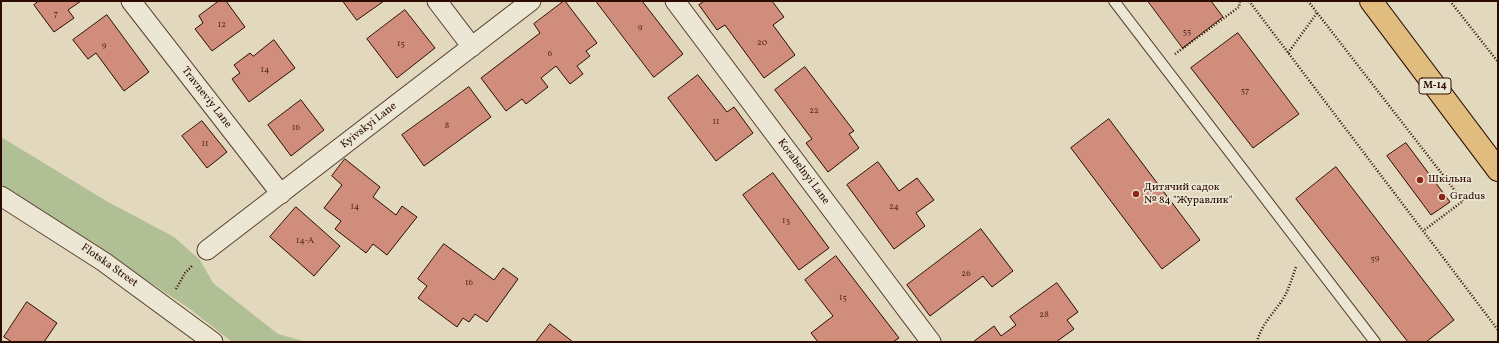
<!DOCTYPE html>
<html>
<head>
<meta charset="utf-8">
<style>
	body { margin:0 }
	#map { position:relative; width:1499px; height:343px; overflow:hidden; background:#e1d8bd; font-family:Vollkorn,serif }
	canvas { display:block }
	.frame { position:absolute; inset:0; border:2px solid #2c0c00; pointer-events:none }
</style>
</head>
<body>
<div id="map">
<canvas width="1499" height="343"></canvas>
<div class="frame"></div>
</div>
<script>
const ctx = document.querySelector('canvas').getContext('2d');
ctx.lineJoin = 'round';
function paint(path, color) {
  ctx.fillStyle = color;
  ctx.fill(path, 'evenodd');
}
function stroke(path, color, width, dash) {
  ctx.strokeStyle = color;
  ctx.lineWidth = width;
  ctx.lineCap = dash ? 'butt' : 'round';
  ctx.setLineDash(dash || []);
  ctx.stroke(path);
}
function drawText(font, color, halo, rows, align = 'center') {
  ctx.font = font + ' Vollkorn,serif';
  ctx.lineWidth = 3.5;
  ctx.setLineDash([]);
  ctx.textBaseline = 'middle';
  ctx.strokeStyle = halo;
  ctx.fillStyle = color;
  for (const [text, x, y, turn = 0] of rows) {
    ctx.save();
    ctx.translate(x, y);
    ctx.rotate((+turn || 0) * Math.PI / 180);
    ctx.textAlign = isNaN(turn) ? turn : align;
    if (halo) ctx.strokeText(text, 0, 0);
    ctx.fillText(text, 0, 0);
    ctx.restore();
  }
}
paint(new Path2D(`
	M1,137L108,202L174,237L200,260L213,283L278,334L303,341L330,342H232L190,309L1,184Z`), '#b0bf94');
const building = new Path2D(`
	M39,1H81L68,10L74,18L54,32L34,5Z
	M219,1H226L245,27L212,51L195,29L203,23L199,16Z
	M343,1H384L357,20Z
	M564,1H565L597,43L586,51L590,56L577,66L583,74L570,84L556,66L541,78L548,87L526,104L522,99L506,111L481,78L540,33L534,24Z
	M596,1H642L683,54L654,77Z
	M705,1H772L784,17L773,25L795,55L764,78L725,25L717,30L699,5Z
	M1148,1H1211L1223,17L1183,48Z
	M405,10L435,48L397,78L367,39Z
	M107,15L149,72L124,91L96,53L88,59L73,40Z
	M1238,33L1299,114L1253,148L1191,68Z
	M274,40L295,68L249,102L232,79L240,73L234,65L250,53L253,56Z
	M805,67L854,131L849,134L859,148L828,172L806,143L812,139L775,90Z
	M698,75L727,112L734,107L753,133L716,161L668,98Z
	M469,87L491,117L424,166L402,135Z
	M301,100L324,130L291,156L268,125Z
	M1109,119L1200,240L1162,269L1071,148Z
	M202,121L227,152L207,168L182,136Z
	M1406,143L1450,202L1431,215L1387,156Z
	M345,159L380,187L373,197L396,215L402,206L417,217L387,255L373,244L366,253L335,229L341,221L324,208L342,185L332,176Z
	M878,162L899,191L917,178L934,200L916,213L925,226L894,249L847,185Z
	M1336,167L1454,320L1426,342H1408L1296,199Z
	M773,173L829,248L799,270L743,195Z
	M296,207L340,246L314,276L270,237Z
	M981,229L1013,271L992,287L983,276L930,316L907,285Z
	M444,244L494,280L503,268L518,279L487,322L475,314L469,322L463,318L457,327L418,298L427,286L418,279Z
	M836,256L899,338L893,342H818L811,333L833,316L805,280Z
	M1057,283L1078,312L1067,320L1074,329L1056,342H973L994,326L1001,336L1016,325L1010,317Z
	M27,302L57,323L44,342H12L4,337Z
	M550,324L573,342H536Z`);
paint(building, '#d08d7b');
stroke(building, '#2c0c00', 1);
const lane = new Path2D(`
	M1114,1L1375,342`);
const street = new Path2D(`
	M131,1L281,194
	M437,1L472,47
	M675,1L931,342
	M1,196L104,262L213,342
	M207,250L531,1`);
const highway = new Path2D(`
	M1371,1L1498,170`);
stroke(lane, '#593f2f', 12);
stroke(street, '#593f2f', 21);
stroke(highway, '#2c0c00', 24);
stroke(new Path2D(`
	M1249,1L1498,330
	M1308,1L1463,201L1423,231
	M1450,1L1498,62
	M1288,53L1317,13
	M1175,54L1239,7L1240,1
	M176,289L185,273L193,265
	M1257,342C1261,325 1273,314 1283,299C1289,289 1292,278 1296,267`), '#2c0c00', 2.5, [1, 2]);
stroke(lane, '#ece6d4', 10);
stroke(street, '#ece6d4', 19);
stroke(highway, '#e0bc7e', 22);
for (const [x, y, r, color] of [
	[1420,180,4,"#8f2418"],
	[1136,194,4,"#8f2418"],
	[1442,197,4,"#8f2418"]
]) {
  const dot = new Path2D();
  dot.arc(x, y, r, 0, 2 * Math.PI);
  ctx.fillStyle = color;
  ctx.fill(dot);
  stroke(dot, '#ece6d4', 1.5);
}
drawText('9px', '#552c1f', null, [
	["7",56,14],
	["12",222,25],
	["9",640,28],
	["55",1187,32],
	["20",762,43],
	["15",401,44],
	["9",104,46],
	["6",550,54],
	["14",265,70],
	["57",1245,91],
	["22",814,111],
	["11",716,122],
	["8",447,126],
	["16",296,128],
	["11",205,144],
	["14",355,207],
	["24",894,207],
	["13",786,221],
	["14-А",305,241],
	["59",1375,259],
	["26",966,274],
	["16",469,283],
	["15",843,298],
	["28",1044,315]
]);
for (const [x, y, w] of [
	[1435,86,32]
]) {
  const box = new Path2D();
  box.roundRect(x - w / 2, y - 8, w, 16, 3);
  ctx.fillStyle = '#ece6d4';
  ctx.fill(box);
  stroke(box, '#2c0c00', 1);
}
drawText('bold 10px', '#2c0c00', null, [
	["М-14",1435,86]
]);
drawText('11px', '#2c0c00', '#ece6d4', [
	["Travneviy Lane",206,98,52],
	["Kyivskyi Lane",369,126,-38],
	["Korabelnyi Lane",803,172,53],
	["Flotska Street",109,266,35]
]);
drawText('11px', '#2c0c00', '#ece6d4', [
	["Шкільна",1428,180],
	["Дитячий садок",1144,188],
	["№ 84 \"Журавлик\"",1144,201],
	["Gradus",1450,197]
], 'left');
</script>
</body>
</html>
